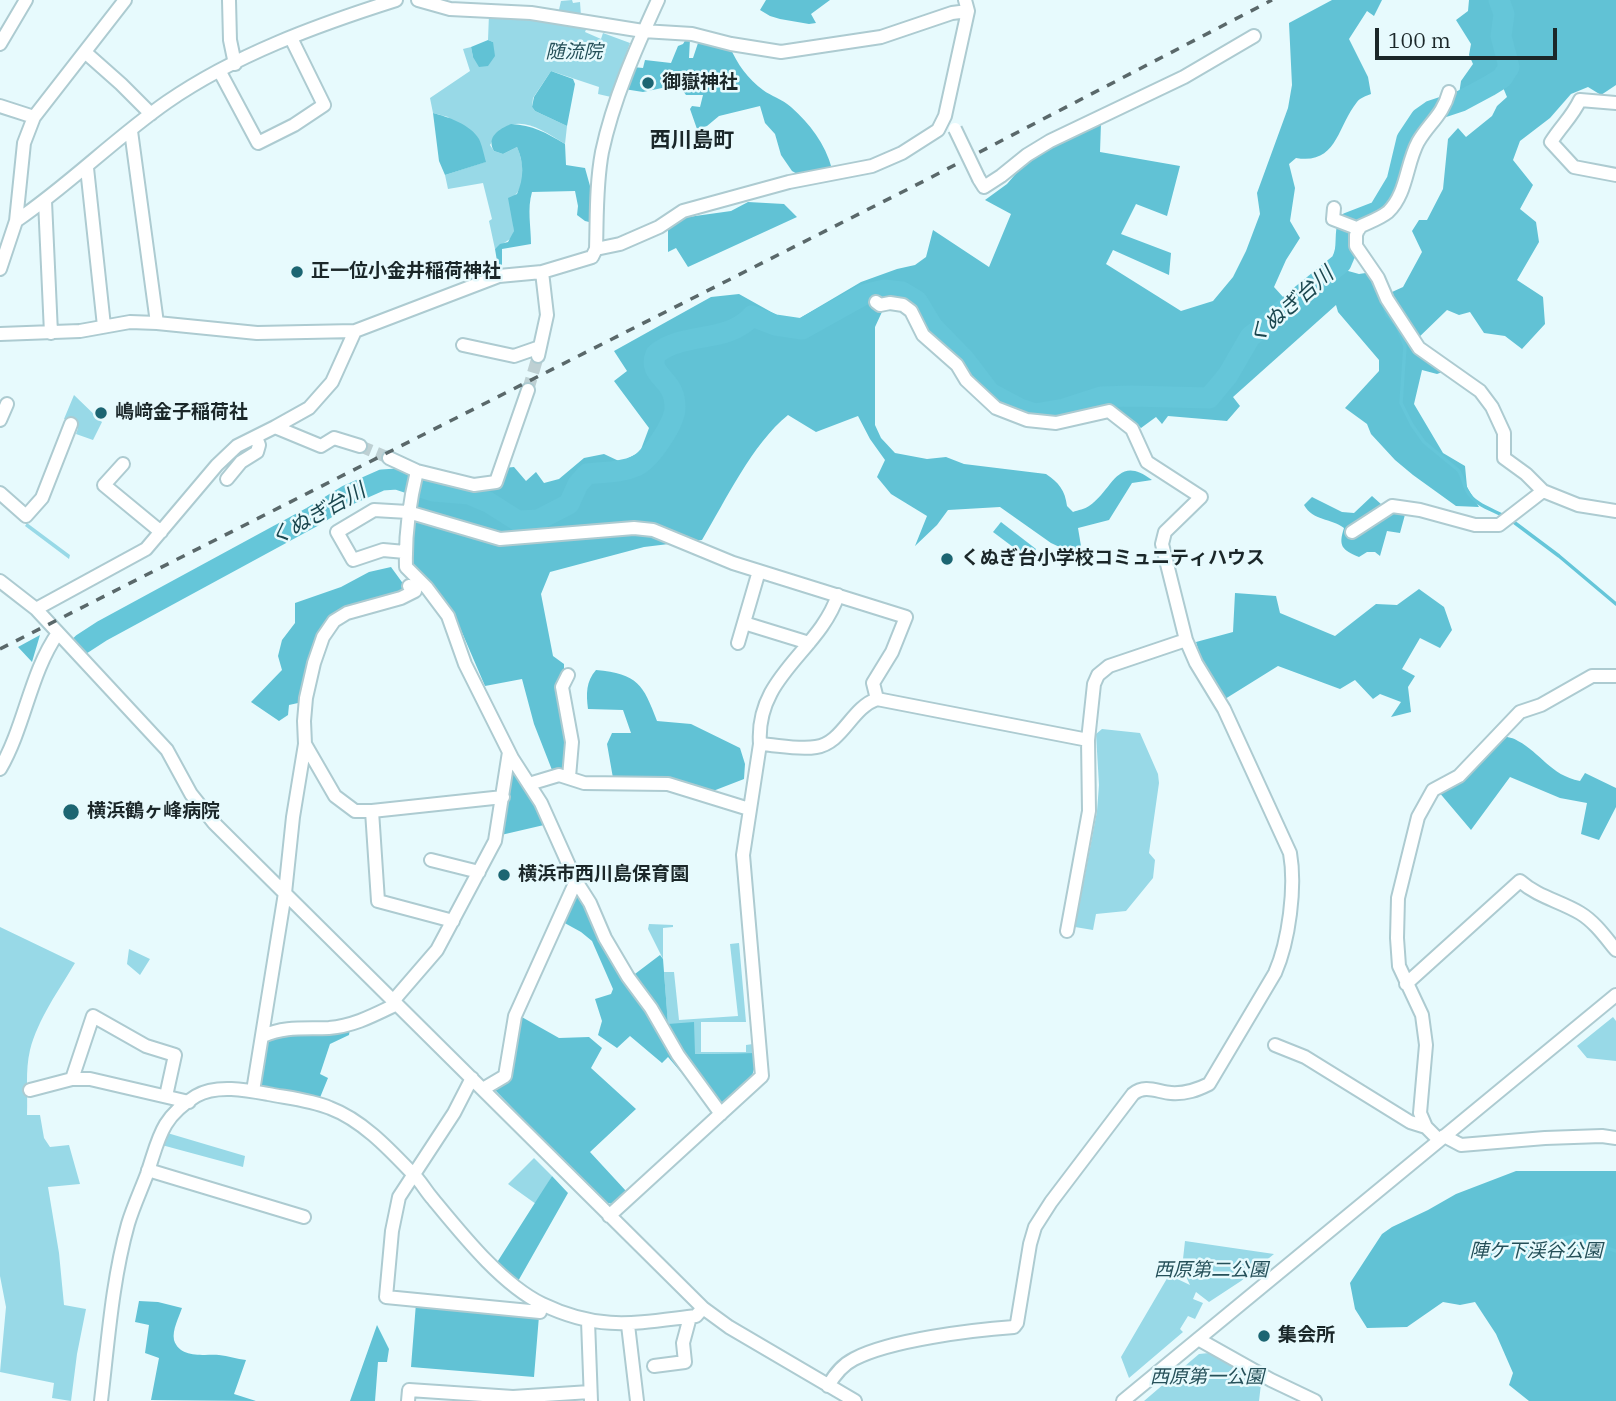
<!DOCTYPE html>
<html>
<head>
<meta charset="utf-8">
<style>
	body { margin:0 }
	#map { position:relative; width:1616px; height:1401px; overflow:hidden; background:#e7fafd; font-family:"IBM Plex Serif",serif }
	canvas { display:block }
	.scale { position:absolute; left:1375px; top:28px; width:182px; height:32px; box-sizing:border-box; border:4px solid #1b2729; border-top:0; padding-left:9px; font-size:21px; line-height:24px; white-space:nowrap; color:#1b2729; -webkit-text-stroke:5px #e7fafd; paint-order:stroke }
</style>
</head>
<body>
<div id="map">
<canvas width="1616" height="1401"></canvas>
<div class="scale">100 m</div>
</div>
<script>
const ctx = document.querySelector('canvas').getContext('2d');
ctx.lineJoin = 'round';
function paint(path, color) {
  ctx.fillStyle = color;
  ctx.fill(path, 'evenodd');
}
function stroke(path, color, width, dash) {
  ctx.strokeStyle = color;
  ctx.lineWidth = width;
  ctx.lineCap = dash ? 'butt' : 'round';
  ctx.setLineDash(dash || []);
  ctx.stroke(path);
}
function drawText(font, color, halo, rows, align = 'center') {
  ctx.font = font + ' "IBM Plex Serif","Noto Sans JP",serif';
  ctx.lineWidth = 5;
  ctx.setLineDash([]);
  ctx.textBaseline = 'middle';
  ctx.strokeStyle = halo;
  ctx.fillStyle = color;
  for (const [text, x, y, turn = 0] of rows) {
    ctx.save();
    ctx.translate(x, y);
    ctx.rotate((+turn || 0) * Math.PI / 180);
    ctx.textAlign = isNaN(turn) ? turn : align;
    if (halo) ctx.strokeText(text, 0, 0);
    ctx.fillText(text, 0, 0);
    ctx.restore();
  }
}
paint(new Path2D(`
	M572,0L573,3L580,2L581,16L558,14L561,1Z
	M489,14L588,25L585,32L601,39L603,33L630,43L611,97L598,94L599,87L551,71L533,98L532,107L535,111L567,126L565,144C538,127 510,108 490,145L494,151L503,154L517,147C524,163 527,187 512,198L514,231L513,237L495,249L489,221L492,219L483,183L448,189L445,175L485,162L448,117L433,113L430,98L470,71L463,49L471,47L473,57L493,42L488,40Z
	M74,395L102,422L93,440L76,434L78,428L64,419Z
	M27,523L70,555L69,559L25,526Z
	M1102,729L1140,733L1158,774L1159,783L1149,853L1155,860L1153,878L1126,911L1096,914L1093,930L1075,927L1097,811L1099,785L1096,734Z
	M649,924L673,925V927L663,928V959L648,929Z
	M0,927L75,963C59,990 38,1019 30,1050C25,1071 28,1093 27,1115H40L44,1138L50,1147L69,1145L80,1184L48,1187L59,1253L64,1305L86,1309L77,1354L71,1401L52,1398L54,1383L0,1372L6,1307L0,1276Z
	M739,943L746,1022H701V1052H746V1045L753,1044L754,1053L694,1054L668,1025L664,972H674L679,1020L738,1016L730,944Z
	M129,949L150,959L140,975L127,964Z
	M1613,1017L1616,1021V1061L1587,1058L1577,1046Z
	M164,1132L245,1156L243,1167L158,1144Z
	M534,1158L552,1176L536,1204L508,1184Z
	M1185,1241L1274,1254L1241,1281L1209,1302L1196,1292L1193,1299L1203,1303L1195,1319L1188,1316L1180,1329L1183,1332L1129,1378L1121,1357L1169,1275L1190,1285L1182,1268Z
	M1209,1353L1261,1384L1259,1401H1144L1199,1354Z`), '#98d9e7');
paint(new Path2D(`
	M766,0H830L811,14L816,23L809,24L780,19L770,16L760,10Z
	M1332,0H1382L1374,16L1367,11L1349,39L1368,77L1371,94C1366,96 1360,98 1357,102C1337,127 1337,165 1296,158L1289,164L1295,188L1290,221L1300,238L1286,260L1274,287L1284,298L1314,293L1341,269L1359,274L1372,272L1392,292L1403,287L1422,252L1412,231L1419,220H1427L1443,189L1448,139L1458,128L1466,137L1492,116L1497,106L1507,97L1502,85L1457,108L1461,81L1473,64L1469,55L1471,44L1456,20L1468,11L1469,0H1616V85L1601,95L1588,87L1571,94L1550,118L1520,141L1513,160L1533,185L1520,209L1536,222L1539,242L1517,280L1543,297L1545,324L1522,349L1505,336L1484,333L1470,312L1459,315L1447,310L1413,343L1445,371L1437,374L1422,370L1414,404L1443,453L1465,466L1467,487L1479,507L1456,506L1413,475L1395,460L1371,434L1367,424L1345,408L1379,371V360L1338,312L1336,305L1233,397L1240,406L1227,421L1168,416L1162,424L1156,417L1141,428L1129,417L1105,404L1064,414L1033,417L999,405L924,331L917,315L887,301L875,327V425L881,438L895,453L927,459L946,457L964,464L1046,474C1059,483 1065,490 1067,506L1073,512C1078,510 1085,509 1089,506C1113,490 1117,453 1152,480L1132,483L1109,520L1078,528L1083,558L1051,543L1000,507L948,510L937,525L915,546L927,516L891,494L877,477L885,460L870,439L858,416L816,432L788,415C752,444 726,500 702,540L644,547L550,572L541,594L553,656L564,664V670L555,685L567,731L566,770H552L534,724L522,679L485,686L458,623L411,565L413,527L421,482L466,492L496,488L503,468L514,467L526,481L536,472L544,483L559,479L584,458L604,454L621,462L640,452L649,428L614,381L627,371L614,351L711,297L739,294L782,318H800L861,282L897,269L915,265L926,257L933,230L989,267L1011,214L985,200L1007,184L1025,163L1051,146L1101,123L1100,152L1180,166L1167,216L1136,204L1121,234L1171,253L1169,275L1113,250L1106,264L1181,311L1213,301L1233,277L1246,251L1260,214L1257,193L1288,108L1292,85L1289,23Z
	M686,39H690L689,58H693L699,40L730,47C737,64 748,79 763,90C771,96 782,99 791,107C810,124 825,143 832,169L799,175L792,171L781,155L775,134L765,123L760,106L719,116L707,126L697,129L690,109L692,106L700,107L703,95H686L681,88H662L643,92L624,89L633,67L643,68L645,60L671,63L678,46L683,44Z
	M488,40L493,42L495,56L488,66L479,67L473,57L471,47Z
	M551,71L573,79L575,84L567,126L535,111L532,107L534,97Z
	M433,113C448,117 470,124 479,139C482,145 484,155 486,162L445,175L439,161Z
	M511,124C532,125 547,133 565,144L566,165L585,168L590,186L594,193L593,223L585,221L577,215L578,206L575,191L532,192C527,209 531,226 531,244L502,249V271L499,273L495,249L500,244L508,242L514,231L508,198L517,194C524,178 524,163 517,147L503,154L494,151C486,137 499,129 511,124Z
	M748,202L784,204L797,217L688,267L676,248L668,252V228L681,218L731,211Z
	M1372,496L1391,513L1406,511L1400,533L1387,531L1380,556L1375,552H1367L1359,557C1342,550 1338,546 1344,528C1331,518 1313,521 1304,505L1312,497L1342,512L1354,513Z
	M391,567L407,589L338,613L303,695L298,703L289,705L288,715L279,721L251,702L282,670L278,656L282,640L295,623V603L341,587L369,572Z
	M1419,589L1444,607L1452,630L1440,648L1420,638L1402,669L1415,676L1408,687L1411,712L1391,717L1401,702L1380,694L1373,699L1355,680L1340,689L1278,666L1225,699L1202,662L1196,642L1233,632L1235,593L1276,596L1280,613L1335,636L1376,604L1397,605Z
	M40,635L32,662L18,647Z
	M596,670C638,674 643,684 657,721L691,724L740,748L745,764L744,779L713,791L674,779L613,778L607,744L612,733H631L623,710L588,709C586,694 586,681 596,670Z
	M1502,736C1507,737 1514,738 1518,741C1541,753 1550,775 1580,781L1585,773L1616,788V807L1599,840L1581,834L1587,803L1560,798L1510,777L1471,830L1438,791Z
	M510,764L533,802L544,825L501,835L508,800Z
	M577,889L627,980L660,955L663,959L668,1024L694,1022L695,1054L754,1053L755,1066L752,1076L714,1111L668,1057L662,1063L630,1036L617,1048L598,1035L602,1021L595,999L611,994L613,989L592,941L581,932L561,921Z
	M520,1016L559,1038L589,1037L602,1048L591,1068L636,1109L590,1152L626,1191L612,1204L604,1202L494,1089Z
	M350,1029L349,1035L330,1044L320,1074L328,1078L319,1100L258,1088L265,1042L275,1034Z
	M1516,1171H1616V1401H1529L1509,1385L1513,1373L1496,1334L1475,1302L1460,1305L1443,1302L1407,1327L1367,1328L1355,1309L1350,1283L1382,1234L1392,1227L1428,1210L1456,1194Z
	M552,1176L568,1193L517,1283L496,1264Z
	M139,1301L158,1302L182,1308C179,1317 172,1330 174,1340C180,1359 204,1354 219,1355C228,1356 237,1359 246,1360L234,1394L256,1401L151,1400L159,1358L145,1353L149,1325L135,1322Z
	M416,1303L539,1316L534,1377L411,1367Z
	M377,1325L389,1349L387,1362H378L375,1401H350Z`), '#61c2d5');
paint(new Path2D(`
	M1001,522L1036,549L1029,559L993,532Z`), '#65c6d9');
stroke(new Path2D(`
	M1347,251L1360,260
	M1383,303L1387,315L1397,326L1405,346L1401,403L1412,425L1424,442L1458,470C1463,476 1463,484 1467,491C1475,505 1491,509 1504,516
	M1511,520L1559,556L1616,604
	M1482,1255L1575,1236L1616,1251`), '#65c6d9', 3.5);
stroke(new Path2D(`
	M82,644L102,631L312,517L348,495L382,480L397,479L433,491L469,494L488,502L518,521L538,520L569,504L578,484L587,474C604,472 621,473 636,466C650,460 675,423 675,408C675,403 674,396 672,392C667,378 648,372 656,354C684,331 727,344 752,316L775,325L802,329L863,295L884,290L902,292L917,301L932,326L964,359L990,393L1020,409L1035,414L1064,409L1101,397L1131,396L1209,398L1228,375L1250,337L1341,263C1349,248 1344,239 1348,223L1379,211L1397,181L1407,139L1421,118L1431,111L1461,101L1489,86L1502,78L1509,67L1501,36L1504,14L1499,0`), '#65c6d9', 21);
stroke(new Path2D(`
	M528,390L538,356
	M360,446L389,458`), '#bed0d3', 12, [12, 6]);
const minor = new Path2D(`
	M229,0L230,40L235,64
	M418,0L450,9L531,13L643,31L692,34L731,44L781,52L881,37L952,13L968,11
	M0,44L26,0
	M86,53L121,84L151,114
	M220,72L258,143L294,125L324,105L291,38
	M1449,92C1443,115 1429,123 1418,142C1406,164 1407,194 1388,212C1379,219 1369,222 1359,227L1356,235V246L1378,278L1387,299L1419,348L1480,391L1492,407L1504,433V458L1526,474L1543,491
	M1616,103L1580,100C1572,117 1561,126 1551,142L1574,167L1616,175
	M0,106L34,117
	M131,131L157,323
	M87,168L104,326
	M979,179L984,187L1001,176L1027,155L1050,141L1184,77L1254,36
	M45,201L51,333
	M1334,208L1333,219L1359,229
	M16,221C69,185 114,139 167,102C235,55 317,25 396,0
	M596,249L620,244L659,227L683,211L789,182L872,166L902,153L938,130L945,116L968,11L965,0
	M0,269L16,221L24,143L34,117L125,0
	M0,334L80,331L130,322L157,323L257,333L355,331L499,276L542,272L592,257L596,249C597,217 596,184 602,152C613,100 636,48 658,0
	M463,345L514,356L540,347
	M538,356L547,315L542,272
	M0,420L7,404
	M275,427L321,446L334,438L360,446
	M389,458L417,471L474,485L496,482L528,390
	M123,464L104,485L161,532
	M417,471C409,504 405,533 406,567L427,588L448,616L465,664L512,758L541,803L576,881L515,1016L505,1076L483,1089
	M227,479L241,462L257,452L259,445L256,437
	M0,493L26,516L42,498L71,424
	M1352,532L1392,506L1420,510L1475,525H1499L1543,491L1578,505L1616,511
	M405,552L383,550L353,560L337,532L374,510L408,512L500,539L634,528L653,530L733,563L906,617L892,652L873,683L877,699
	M0,581L36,609L167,750L191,794L214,823L703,1308L729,1327L855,1401
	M36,609L146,549L217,465L237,446L275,427L309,408L332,382L355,331
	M744,623L809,643
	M738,643L759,571
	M568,675L562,687L572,742L569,777
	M305,744L335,796L355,811H372L503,797
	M760,744C778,745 798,750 816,747C843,743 851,708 877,699L1088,740
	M0,769C25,726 30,673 58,633
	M529,784L559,775L584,783L668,784L749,809
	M372,811L378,901L453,921
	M431,860L479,872
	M576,881L590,903L605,938L628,977L651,1008L678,1055L721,1114
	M1067,931L1089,811L1088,740L1094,684L1098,675L1109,666L1186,640
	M1406,984L1520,881C1538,897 1560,901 1580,913C1595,922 1606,938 1616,950
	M393,1001L437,950L495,841L509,752
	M263,1036C285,1026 305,1029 329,1028C354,1026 374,1015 397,1004
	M1275,1045L1305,1057L1410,1122L1426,1127
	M472,1078L454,1113L399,1197L392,1231L386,1297L540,1312L541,1304
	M72,1079L93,1016L146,1046L175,1055L166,1096
	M30,1090L72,1079H90L189,1102
	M253,1091L285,893L293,817L305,744L304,721L306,698L314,663L323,637L334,621L347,613L401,598L415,591L409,586
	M1444,1136L1461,1145L1545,1138L1602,1136L1616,1138
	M1439,1140L1426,1127L1420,1113L1426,1045L1422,1015L1399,966L1397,938L1398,898L1418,817L1433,790L1459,776L1520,712L1541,705L1592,676H1616
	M148,1170L304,1217
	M609,1216L762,1076L743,855L760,744C755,676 819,652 838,595
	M588,1321L591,1401
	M628,1325L637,1401
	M1198,1339L1271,1380L1315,1401
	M654,1366L685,1362L683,1343L690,1317
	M828,1386C835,1374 842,1365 854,1359C890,1340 972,1330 1014,1327L1017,1323L1030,1244L1035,1227L1051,1202L1133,1094C1145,1084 1158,1092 1171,1093C1186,1094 1197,1090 1209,1084L1275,973C1289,941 1296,887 1290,853L1224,709L1196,663L1186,640L1162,544L1165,532L1201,497L1147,462L1132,429L1109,411L1056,423L1027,420L996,408L966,380L957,365L923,335L911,311L903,305L890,303L880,305L876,302
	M101,1401C108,1342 112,1281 128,1224C133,1207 141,1190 147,1174C159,1139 160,1118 196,1096C216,1084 247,1090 268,1094C289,1098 311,1100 330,1108C362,1120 389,1149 412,1173C420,1180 425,1190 432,1198C461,1233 501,1284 542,1304C600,1332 636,1323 696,1316L703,1308
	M408,1401L409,1390L513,1397L590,1392
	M1123,1401L1616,995`);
stroke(minor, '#adcbd1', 16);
stroke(minor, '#fff', 12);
stroke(new Path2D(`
	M0,649L924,181L1272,0`), '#5a686a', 3.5, [9, 9]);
const minorBridge = new Path2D(`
	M955,129L979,179`);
stroke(minorBridge, '#adcbd1', 16, []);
stroke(minorBridge, '#fff', 12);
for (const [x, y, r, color] of [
	[648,83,7,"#1c6572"],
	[297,272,7,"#1c6572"],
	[101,413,7,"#1c6572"],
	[947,559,7,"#1c6572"],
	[71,812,9,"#1c6572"],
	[504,875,7,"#1c6572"],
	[1264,1336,7,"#1c6572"]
]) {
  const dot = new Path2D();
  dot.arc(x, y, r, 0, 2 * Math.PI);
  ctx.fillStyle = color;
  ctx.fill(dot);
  stroke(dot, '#e7fafd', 2.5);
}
drawText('italic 19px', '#255059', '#e7fafd', [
	["随流院",574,53],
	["陣ケ下渓谷公園",1536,1252],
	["西原第二公園",1211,1271],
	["西原第一公園",1207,1378]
]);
drawText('bold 19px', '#1b2729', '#e7fafd', [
	["御嶽神社",662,83],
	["正一位小金井稲荷神社",311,272],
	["嶋﨑金子稲荷社",115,413],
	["くぬぎ台小学校コミュニティハウス",961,559],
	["横浜鶴ヶ峰病院",87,812],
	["横浜市西川島保育園",518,875],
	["集会所",1278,1336]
], 'left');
drawText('bold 21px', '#1b2729', '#e7fafd', [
	["西川島町",692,141]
]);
drawText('italic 21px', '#1b474f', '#e7fafd', [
	["くぬぎ台川",1291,306,-41],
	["くぬぎ台川",318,515,-29]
]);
</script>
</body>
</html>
